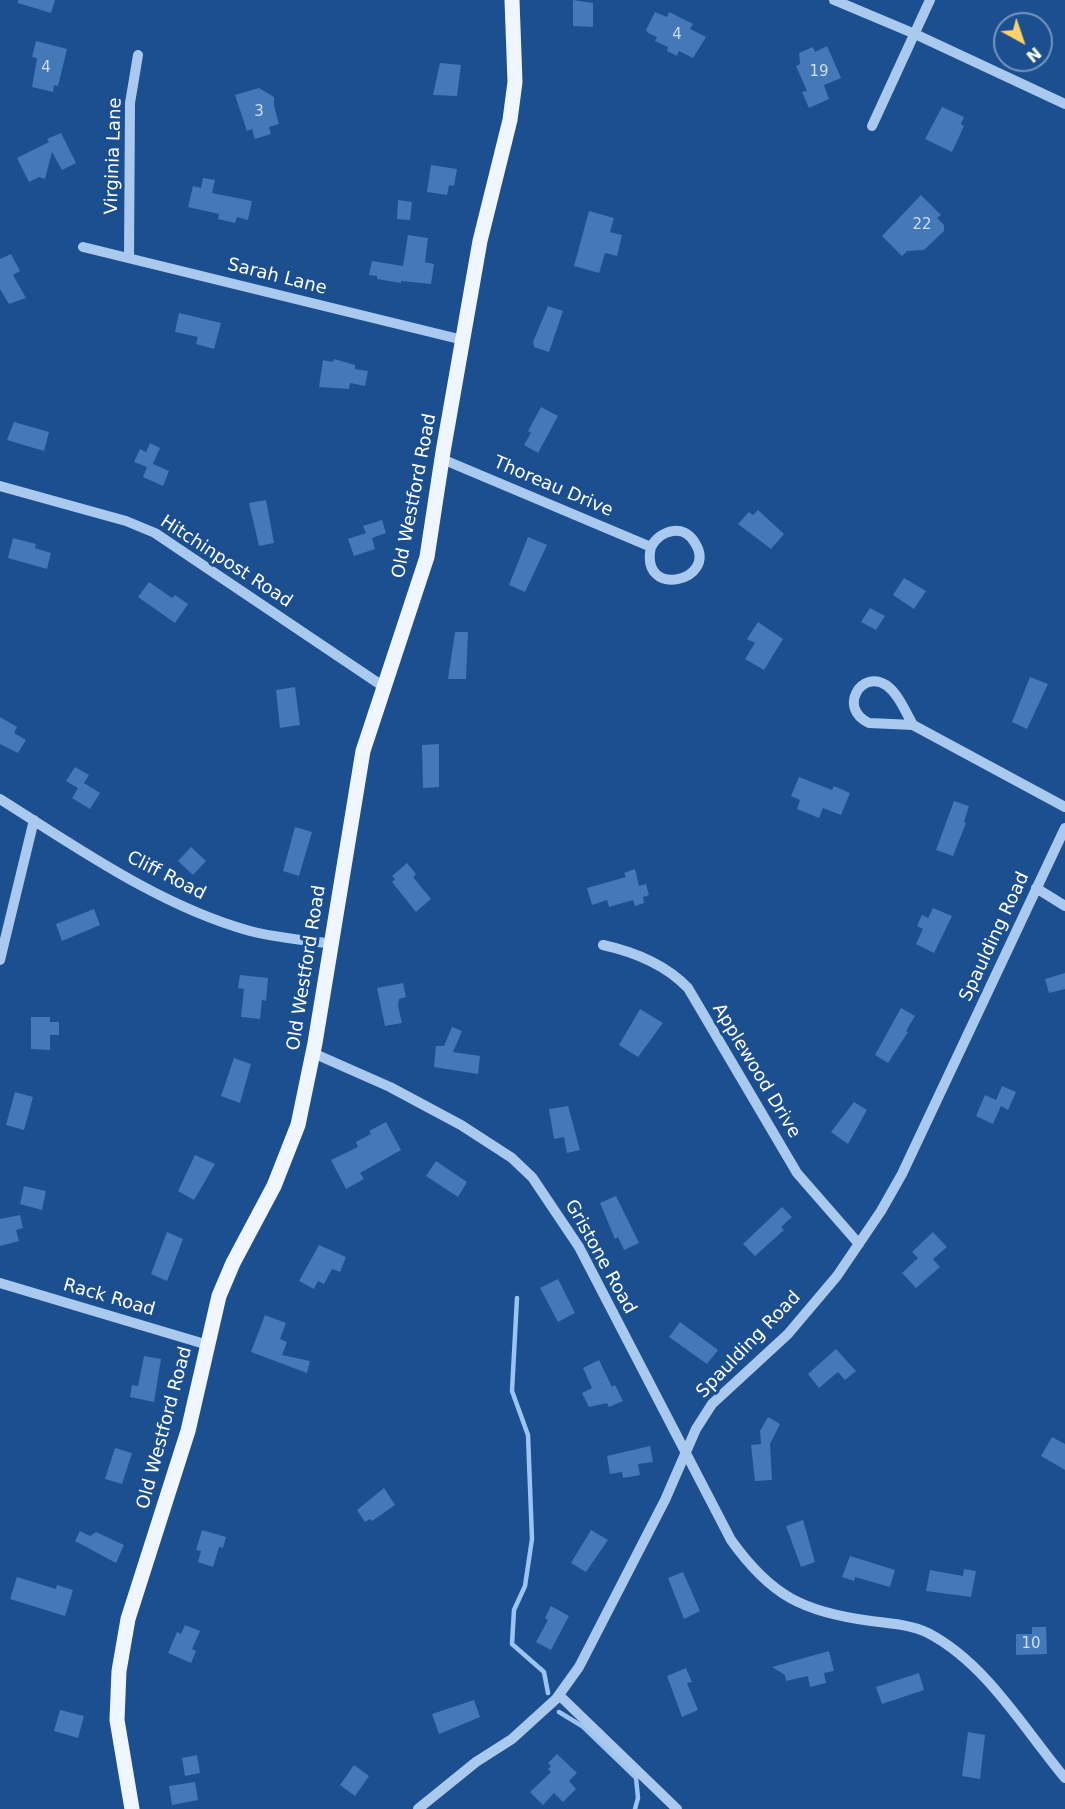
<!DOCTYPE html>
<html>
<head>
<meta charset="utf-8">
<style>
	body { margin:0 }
	#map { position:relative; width:1065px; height:1809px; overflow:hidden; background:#1b4f8f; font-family:"DejaVu Sans",sans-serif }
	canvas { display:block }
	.north { position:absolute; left:993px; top:12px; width:60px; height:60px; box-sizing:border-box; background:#1b4f8f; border:2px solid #7695bc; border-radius:50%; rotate:140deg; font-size:16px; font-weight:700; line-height:24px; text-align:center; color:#fff }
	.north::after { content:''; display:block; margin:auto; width:21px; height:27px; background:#ffd166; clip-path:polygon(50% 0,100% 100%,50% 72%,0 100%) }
</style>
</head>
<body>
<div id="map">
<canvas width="1065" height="1809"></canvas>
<div class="north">N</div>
</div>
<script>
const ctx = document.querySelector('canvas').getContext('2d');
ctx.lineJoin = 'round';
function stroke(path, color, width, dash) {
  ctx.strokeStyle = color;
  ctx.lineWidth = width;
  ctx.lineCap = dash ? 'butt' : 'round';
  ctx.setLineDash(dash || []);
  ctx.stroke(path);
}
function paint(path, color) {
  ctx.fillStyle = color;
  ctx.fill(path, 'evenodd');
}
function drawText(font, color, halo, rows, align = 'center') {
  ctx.font = font + ' "DejaVu Sans",sans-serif';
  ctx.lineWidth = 6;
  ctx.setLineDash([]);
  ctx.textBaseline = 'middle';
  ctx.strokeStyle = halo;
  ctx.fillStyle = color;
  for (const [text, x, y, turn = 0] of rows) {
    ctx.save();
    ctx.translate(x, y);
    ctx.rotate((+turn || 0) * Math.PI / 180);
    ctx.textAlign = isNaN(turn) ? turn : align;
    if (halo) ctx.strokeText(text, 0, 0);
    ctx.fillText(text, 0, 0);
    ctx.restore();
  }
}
stroke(new Path2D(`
	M517,1298L512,1391L528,1435L532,1539L525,1586L514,1610L512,1644L544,1672L548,1693
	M559,1712L582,1726L636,1778L638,1798L635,1809`), '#9cc4f0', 4.5);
paint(new Path2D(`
	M18,0H55L51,13L18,3Z
	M573,0L593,3V27L573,26Z
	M655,12L667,17L669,12L693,24L690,29L706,37L693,58L679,51L677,56L667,51L668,47L655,41L657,37L648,33L646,30Z
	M36,41L67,49L58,86L54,85L53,92L32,87L37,58L32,57Z
	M827,46L841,78L824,85L829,99L809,108L802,92L807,91L796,66L800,64L799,53L813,47L815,52Z
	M440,63L461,65L457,96L433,95Z
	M259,88L274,97V106L279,124L269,127L271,134L255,139L252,129L247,131L235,95Z
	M942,107L964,117L961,124L964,126L952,152L925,139Z
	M61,133L76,163L62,170L52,152L45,179L39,177L29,182L17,158L49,142L47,139Z
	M431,165L457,169L454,186L449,185L447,195L427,192Z
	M203,178L215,180L212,193L252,201L248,220L237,217L235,223L218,219L219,214L188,207L193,186L201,188Z
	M921,195L941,215L937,218L944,225V231L924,250L907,251L902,256L882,236Z
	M398,200L412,202L410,220L397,219Z
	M589,211L614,218L610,232L622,235L617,256L605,253L599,273L574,266Z
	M408,235L428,238L425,262L434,264L431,284L401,281V283L377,279V276L369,275L372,261L403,266Z
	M11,254L20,271L13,275L26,298L9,304L0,289V259Z
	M548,306L563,311L549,352L534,347L533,342Z
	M179,313L221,323L214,349L196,344L198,337L175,332Z
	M334,359L355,365V369L368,371L365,386L350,383L349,389L319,387L323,360L333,362Z
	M541,407L558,416L538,453L524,445L531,433L528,431Z
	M14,422L49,432L44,451L7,440Z
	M150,443L160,448L153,464L169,471L163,486L143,477L147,467L134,462L140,449L146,452Z
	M266,500L274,543L259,546L249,503Z
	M758,510L784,534L771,549L738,524L749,512L753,515Z
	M382,520L386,533L372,538L375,549L354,556L348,539L366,533L363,526Z
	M528,537L547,545L525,592L509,585Z
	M13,538L36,544L35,548L51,553L47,569L8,558Z
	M904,578L926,591L914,609L893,595Z
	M149,582L172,598L175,595L188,604L175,623L138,597Z
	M870,608L885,616L876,630L861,622Z
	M758,622L783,639L764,670L745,659L755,643L747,639Z
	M455,632H468L466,679H448Z
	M1030,677L1048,684L1027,729L1012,722Z
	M295,687L300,725L280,728L276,690Z
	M0,717L17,727L14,733L26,740L18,753L0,744Z
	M439,744V787L423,788L422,745Z
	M75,767L89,775L84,783L100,793L90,809L72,798L78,788L66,781Z
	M799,777L832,790L834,786L850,793L841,815L823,808L819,818L797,809L800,800L791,796Z
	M954,801L969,806L964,822L966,823L953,856L936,850Z
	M295,827L312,832L299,876L283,871Z
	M191,847L206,861L193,875L178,861Z
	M407,863L416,874L413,877L431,899L416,912L392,882L395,879L392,876Z
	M635,869L639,886L646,884L649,895L643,897L644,903L635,906L633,900L609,907L607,900L592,905L587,888L626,877L624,873Z
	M933,908L952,916L934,953L916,944L923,929L917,926L922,915L928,918Z
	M94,909L100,925L62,941L56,924Z
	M1065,973V989L1049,993L1045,979Z
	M240,975L268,978L266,1001L262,1000L260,1019L241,1017L244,989L238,988Z
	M403,983L406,997L399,999L398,1006L402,1023L385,1026L377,988Z
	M901,1008L915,1016L906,1031L908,1032L888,1063L875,1055Z
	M640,1009L663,1023L638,1057L619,1045Z
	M31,1017H50V1022H59V1035H50V1050L31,1049Z
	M452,1027L462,1031L453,1052L480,1056L478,1074L434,1067L436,1046H444Z
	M234,1058L251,1064L240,1103L221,1096Z
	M1002,1086L1016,1092L1008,1110L1001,1106L993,1124L976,1116L985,1095L996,1100Z
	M15,1092L33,1097L24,1130L6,1125Z
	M854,1102L867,1110L848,1144L831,1132Z
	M568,1106L580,1150L567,1153L564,1137L554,1139L549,1109Z
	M386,1122L401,1150L360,1173L364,1179L346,1189L331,1160L358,1147L356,1142L371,1134L369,1131Z
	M195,1155L215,1164L194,1200L178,1191Z
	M436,1161L467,1182L458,1197L426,1176Z
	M24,1186L46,1191L42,1210L20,1204Z
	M616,1196L639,1243L624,1250L618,1237L615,1239L600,1203Z
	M782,1207L792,1217L781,1227L784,1230L755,1256L743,1244Z
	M20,1215L23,1228L16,1230L19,1241L0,1246V1219Z
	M167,1232L183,1239L167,1281L151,1274Z
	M933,1232L947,1247L933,1259L940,1267L916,1288L902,1273L918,1258L912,1252Z
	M319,1245L346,1257L340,1272L332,1269L324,1284L318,1281L314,1289L299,1281Z
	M558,1279L575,1313L558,1322L540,1288Z
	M265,1315L286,1323L280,1339L287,1342L282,1355L310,1361L307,1373L251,1352Z
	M680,1322L718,1350L707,1364L669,1337Z
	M836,1349L856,1371L845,1380L838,1372L819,1388L808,1374Z
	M144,1356L161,1359L154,1402L130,1397L132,1385L138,1386Z
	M599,1360L612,1387L615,1385L623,1401L609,1407L607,1403L589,1407L582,1393L592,1388L583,1368Z
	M768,1417L780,1424L770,1444L772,1480L755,1481L751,1445L761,1444L760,1431Z
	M1052,1437L1065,1444V1470L1041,1456Z
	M650,1446L653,1462L638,1464L640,1475L623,1478L622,1472L610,1474L607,1456Z
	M115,1448L132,1453L122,1484L105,1479Z
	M384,1488L395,1505L372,1521L370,1519L365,1522L357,1510Z
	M803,1520L815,1562L801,1567L786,1526Z
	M202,1530L226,1537L223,1548L219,1547L213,1567L198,1562L201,1551L196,1550Z
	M591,1530L608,1540L586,1572L571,1563Z
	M80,1531L90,1536L96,1532L124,1545L116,1563L75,1541Z
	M850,1556L895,1570L890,1587L855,1577L854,1581L842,1577Z
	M964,1569L976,1571L971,1597L926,1591L930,1570L963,1576Z
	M683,1572L700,1611L684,1619L668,1578Z
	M17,1577L56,1589L57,1585L73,1590L65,1616L10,1599Z
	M551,1606L569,1616L551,1650L536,1642L548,1620L545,1618Z
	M185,1625L200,1631L192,1649L196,1651L191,1663L168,1653L177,1632L181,1634Z
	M1032,1627H1046L1047,1654L1016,1655V1634H1032Z
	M829,1651L834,1671L824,1673L826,1683L810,1687L808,1676L786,1681L785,1675L772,1667Z
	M686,1668L692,1682L687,1683L698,1710L682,1717L667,1676Z
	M919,1673L924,1690L882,1704L876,1687Z
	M474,1700L480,1717L439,1734L432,1714Z
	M60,1710L84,1716L78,1738L54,1731Z
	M968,1732L985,1735L980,1779L962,1776Z
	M557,1754L577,1773L569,1781L576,1789L563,1802L554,1793L543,1805L530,1792L551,1772L548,1769L551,1766L548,1763Z
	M197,1755L200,1773L185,1776L182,1758Z
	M354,1765L369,1776L355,1796L340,1785Z
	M195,1782L198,1800L172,1805L169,1786Z`), '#4478b7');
stroke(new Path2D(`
	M834,0L915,34L1065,104
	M872,126L930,0
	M83,247L463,340
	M129,258L130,103L138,55
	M442,459L651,547C639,600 719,581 695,543C684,523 660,530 651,547
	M0,486L126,521L155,533L384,687
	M913,725C906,713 898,693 886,685C862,669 837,708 869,723L913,725L1065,807
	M0,799C78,848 160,906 250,931C277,938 305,940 332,944
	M1036,888L1065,906
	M603,945C635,952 665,964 688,988L797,1173L859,1244
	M0,960L34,820
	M313,1053L390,1087L461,1125L512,1158L532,1177L579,1247L731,1540C771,1596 803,1612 871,1621C889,1623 912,1625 928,1633C986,1663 1024,1729 1065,1778
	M0,1283L208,1345
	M559,1695L677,1809
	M418,1809L476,1762L512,1739L556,1699L579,1667L665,1500L696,1429L712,1404L788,1334L837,1276L881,1211L902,1174L1065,828`), '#a9c9ee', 10);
stroke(new Path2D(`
	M132,1809L117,1720L119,1671L128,1619L188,1431L219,1296L233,1263L274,1186L298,1125L315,1043L363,751L427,557L443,452L480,241L510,120L515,82L512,0`), '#f0f6ff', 15);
drawText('15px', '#d0dded', null, [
	["4",677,35],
	["4",46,68],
	["19",819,72],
	["3",259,112],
	["22",922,225],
	["10",1031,1644]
]);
drawText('18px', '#fff', '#1b4f8f', [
	["Virginia Lane",114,156,-88],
	["Sarah Lane",277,277,14],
	["Thoreau Drive",553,487,23],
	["Old Westford Road",415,496,-79],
	["Hitchinpost Road",226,562,33],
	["Cliff Road",166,876,27],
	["Spaulding Road",995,937,-65],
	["Old Westford Road",307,968,-81],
	["Applewood Drive",756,1071,59],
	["Gristone Road",600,1257,61],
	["Rack Road",109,1298,16],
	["Spaulding Road",749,1345,-46],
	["Old Westford Road",165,1428,-75]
]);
</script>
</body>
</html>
